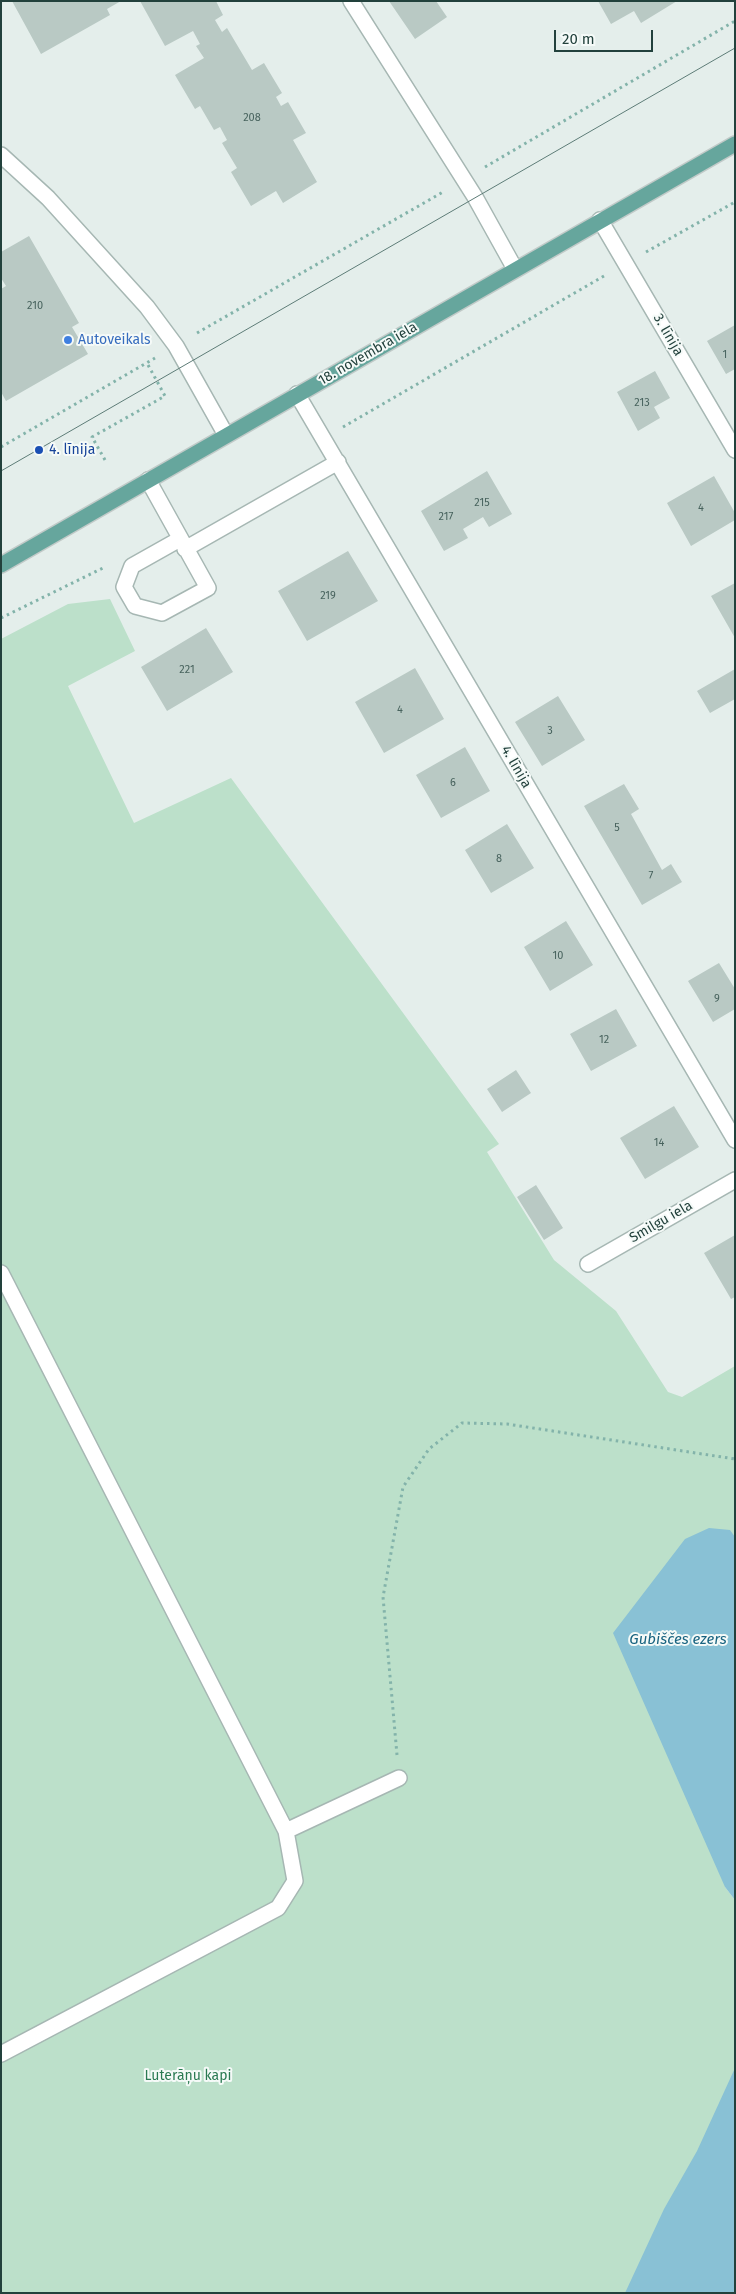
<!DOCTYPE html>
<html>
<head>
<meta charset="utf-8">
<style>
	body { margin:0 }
	#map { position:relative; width:736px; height:2294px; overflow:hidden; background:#e4eeeb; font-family:"Fira Sans",sans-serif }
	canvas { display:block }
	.frame { position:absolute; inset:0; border:2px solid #22413c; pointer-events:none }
	.scale { position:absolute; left:554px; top:30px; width:99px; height:22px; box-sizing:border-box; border:2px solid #22413c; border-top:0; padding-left:6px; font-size:15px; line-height:18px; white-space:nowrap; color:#22413c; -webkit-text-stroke:4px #f5faf8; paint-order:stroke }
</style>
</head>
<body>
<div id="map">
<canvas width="736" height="2294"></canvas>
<div class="frame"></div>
<div class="scale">20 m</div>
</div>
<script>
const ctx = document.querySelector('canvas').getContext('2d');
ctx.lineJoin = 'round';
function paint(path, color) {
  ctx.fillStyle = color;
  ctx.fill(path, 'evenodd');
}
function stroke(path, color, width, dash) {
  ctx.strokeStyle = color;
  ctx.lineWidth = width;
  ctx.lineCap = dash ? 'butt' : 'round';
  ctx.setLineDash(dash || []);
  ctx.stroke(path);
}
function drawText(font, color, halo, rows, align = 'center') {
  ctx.font = font + ' "Fira Sans",sans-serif';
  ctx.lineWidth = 4;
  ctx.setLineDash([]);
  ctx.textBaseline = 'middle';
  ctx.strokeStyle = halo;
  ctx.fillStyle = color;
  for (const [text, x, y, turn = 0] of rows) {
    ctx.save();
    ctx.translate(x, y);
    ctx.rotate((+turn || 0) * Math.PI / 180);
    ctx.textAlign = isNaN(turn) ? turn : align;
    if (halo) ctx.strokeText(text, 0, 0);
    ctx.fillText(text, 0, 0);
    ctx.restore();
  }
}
paint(new Path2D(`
	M110,599L135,651L68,686L134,823L231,778L499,1144L487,1152L554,1260L616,1311L668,1392L682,1397L735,1366V1624L725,1887L735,1900V2293H1V639L68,604Z`), '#bce0ca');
paint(new Path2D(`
	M709,1528L730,1530L735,1537V1900L725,1887L613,1633L685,1539Z
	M735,2068V2293H625L664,2209L697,2151Z`), '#89c1d5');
paint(new Path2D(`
	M12,1H121L107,9L110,15L41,54Z
	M140,1H216L223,15L215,20L222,32L227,28L252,70L264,63L282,93L276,97L281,106L288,102L306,133L293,140L317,182L283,203L276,191L251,206L231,172L237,168L222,143L227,140L220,127L214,130L200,106L195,109L175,75L204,58L196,46L200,44L193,31L165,46Z
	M389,1H436L447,17L415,39Z
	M598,1H677L641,23L634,11L611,24Z
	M29,236L79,323L72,327L88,354L6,401L1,392V289L6,286L1,278V252Z
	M735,325V369L726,374L707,341Z
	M655,371L670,398L654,407L660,418L638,431L617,392Z
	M487,471L512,514L489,527L483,517L463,529L468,538L444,551L421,511Z
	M714,476L735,513V520L691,546L667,503Z
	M348,551L378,601L307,641L278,591Z
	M735,583V638L711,596Z
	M206,628L233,672L167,711L141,667Z
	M415,668L444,719L384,753L355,702Z
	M735,669V699L710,713L697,691Z
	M558,696L585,740L542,766L515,722Z
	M465,747L490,791L441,818L416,775Z
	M624,784L639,809L631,814L662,870L671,864L682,882L642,905L584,806Z
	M507,824L534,868L491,893L465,850Z
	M566,921L593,965L550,991L524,947Z
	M719,963L735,989V1009L713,1022L688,981Z
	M616,1009L637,1046L591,1071L570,1034Z
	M516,1070L531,1093L502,1112L487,1089Z
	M674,1106L699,1147L645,1179L620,1138Z
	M536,1185L563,1228L544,1240L517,1197Z
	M735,1235V1297L731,1299L704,1253Z`), '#b9c9c4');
const minor = new Path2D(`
	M351,1L475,197L515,269
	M1,155L48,198L147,307L176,346L226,435
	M600,220L735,450
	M297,394L735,1140
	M148,480L208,588L162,613L135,606L124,587L132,566L180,539
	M185,549L338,462
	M588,1264L735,1180
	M1,1273L286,1831
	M1,2054L278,1908L295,1881L286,1831L399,1778`);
const major = new Path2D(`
	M1,565L735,144`);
stroke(minor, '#a6b7b3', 18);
stroke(major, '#c1cac8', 18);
stroke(new Path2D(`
	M485,167L735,21
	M646,252L735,202
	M197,333L443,192
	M343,427L604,276
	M1,447L155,358
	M105,460L92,437L165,396L147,363
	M1,618L105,567
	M397,1755L383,1597L403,1487L429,1449L462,1423L507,1424L735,1459`), '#83b3aa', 3, [2.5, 4]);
stroke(minor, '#fff', 15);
stroke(major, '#66a69d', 15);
stroke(new Path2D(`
	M1,471L735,48`), '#5d7c77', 1);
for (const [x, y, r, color] of [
	[68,340,5,"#3f7fe0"],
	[39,450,5,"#1a4fb4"]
]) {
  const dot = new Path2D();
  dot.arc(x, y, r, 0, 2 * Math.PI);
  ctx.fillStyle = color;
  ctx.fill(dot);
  stroke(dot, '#f5faf8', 2);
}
drawText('11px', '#48635e', null, [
	["208",252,118],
	["210",35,306],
	["1",725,355],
	["213",642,403],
	["215",482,503],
	["4",701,508],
	["217",446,517],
	["219",328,596],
	["221",187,670],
	["4",400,710],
	["3",550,731],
	["6",453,783],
	["5",617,828],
	["8",499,859],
	["7",651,876],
	["10",558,956],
	["9",717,999],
	["12",604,1040],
	["14",659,1143]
]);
drawText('14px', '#22413c', '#f5faf8', [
	["3. līnija",668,335,60],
	["18. novembra iela",368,354,-30],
	["4. līnija",516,767,60],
	["Smilgu iela",661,1222,-30]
]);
drawText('14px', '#366cbe', '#f5faf8', [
	["Autoveikals",78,340]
], 'left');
drawText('14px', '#164399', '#f5faf8', [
	["4. līnija",49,450]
], 'left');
drawText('14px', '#2a7a52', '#f5faf8', [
	["Luterāņu kapi",188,2076]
]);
drawText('italic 15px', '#186380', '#f5faf8', [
	["Gubiščes ezers",678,1640]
]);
</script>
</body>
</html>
